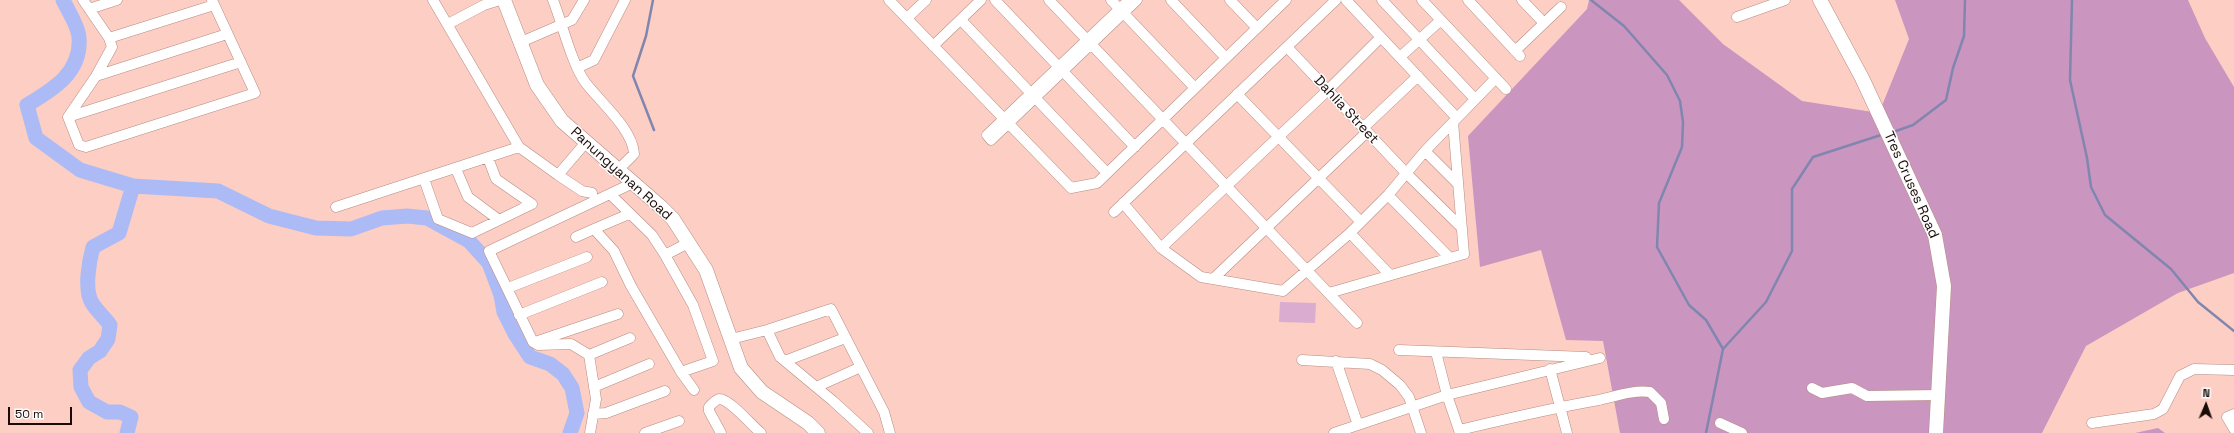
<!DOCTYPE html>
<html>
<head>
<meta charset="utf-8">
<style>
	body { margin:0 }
	#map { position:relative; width:2234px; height:433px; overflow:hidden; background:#fdcfc4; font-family:"Space Grotesk",sans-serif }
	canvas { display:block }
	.north { position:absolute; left:2186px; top:385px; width:40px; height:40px; -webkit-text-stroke:3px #fcfcfc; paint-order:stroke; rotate:2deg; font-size:11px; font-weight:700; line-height:16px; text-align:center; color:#190b07 }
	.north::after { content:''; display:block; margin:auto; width:14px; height:18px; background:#190b07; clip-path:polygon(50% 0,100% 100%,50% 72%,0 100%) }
	.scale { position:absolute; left:8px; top:407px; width:64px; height:18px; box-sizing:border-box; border:2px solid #190b07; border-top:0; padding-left:5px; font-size:12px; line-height:14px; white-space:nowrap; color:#190b07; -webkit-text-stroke:3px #fcfcfc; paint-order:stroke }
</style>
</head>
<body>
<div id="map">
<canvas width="2234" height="433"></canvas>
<div class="north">N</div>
<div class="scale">50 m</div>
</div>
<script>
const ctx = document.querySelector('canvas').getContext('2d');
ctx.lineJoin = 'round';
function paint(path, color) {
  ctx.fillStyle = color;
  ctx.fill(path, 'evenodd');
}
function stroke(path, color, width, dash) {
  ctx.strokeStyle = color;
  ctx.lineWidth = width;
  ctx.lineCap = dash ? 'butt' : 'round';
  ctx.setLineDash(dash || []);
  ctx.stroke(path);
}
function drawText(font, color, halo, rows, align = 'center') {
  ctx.font = font + ' "Space Grotesk",sans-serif';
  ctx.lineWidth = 3;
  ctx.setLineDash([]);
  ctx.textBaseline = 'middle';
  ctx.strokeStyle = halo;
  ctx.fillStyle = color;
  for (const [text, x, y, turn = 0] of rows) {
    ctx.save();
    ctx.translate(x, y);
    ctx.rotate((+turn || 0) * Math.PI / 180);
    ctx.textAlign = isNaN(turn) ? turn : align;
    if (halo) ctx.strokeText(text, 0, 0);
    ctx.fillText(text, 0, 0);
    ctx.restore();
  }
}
paint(new Path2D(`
	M1280,302L1316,303L1315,323L1279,322Z`), '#daadd0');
paint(new Path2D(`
	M1589,0H1679L1723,44L1802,101L1879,113L1909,39L1895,0H2188L2205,38L2234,87V273L2178,293L2086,346L2042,433H1620L1603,341L1566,340L1541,250L1480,267L1468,136L1587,9Z
	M2158,428L2165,433H2135Z`), '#ca96c0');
stroke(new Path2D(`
	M653,0L646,36L633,76L654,130
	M1591,0L1624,26L1667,75L1680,101L1683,122L1682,147L1659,203L1657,247L1689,305L1706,320L1723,349L1706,433
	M2072,0L2070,80L2087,158L2091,187L2105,215L2171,269L2198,302L2234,331
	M1896,131L1913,125L1946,100L1953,68L1964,36L1965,0
	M1723,349L1766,302L1792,251V189L1813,157L1881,135`), '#8086ae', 2.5);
stroke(new Path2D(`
	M63,0C68,11 78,25 79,37C82,72 54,89 27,105L36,138L80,170L133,186L218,191L269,216L316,228L351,229L382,218L407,216L427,218L469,241L489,263L501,295L504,312L515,334L530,357L550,364L563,374L572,388L577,413L570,433
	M127,433L131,417L120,412H107L89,402L81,387L80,370L89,358L100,351L108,339L110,325C105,318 97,311 92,303C84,290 89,261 93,247L119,233L133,186`), '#acbbf5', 15);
const street = new Path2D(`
	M83,0L109,38L112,47L96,76L68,117L79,145L86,147L255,93L212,0
	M433,0L519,147L558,175L587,141
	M553,0C562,23 572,64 585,82C599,101 633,129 634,154L618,170
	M889,0L1071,188L1097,183L1286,0
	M995,0L1135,147
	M1049,0L1357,323
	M1111,0L1195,88
	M1129,0L987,135L991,140L1137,0
	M1171,0L1226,58
	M1230,0L1257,28
	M1346,0L1457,118
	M1382,0L1475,99
	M1422,0L1506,89
	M1468,0L1520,56
	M1522,0L1543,22
	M89,9L117,0
	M1737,17L1785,0
	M907,18L926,0
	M961,20L1107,173
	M448,24L484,5L500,0
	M109,38L214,5
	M521,42L572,20L584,0
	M933,46L981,0
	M1287,47L1406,173L1462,228
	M1515,51L1561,7
	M1400,57L1441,20
	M577,68L594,60L625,0
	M96,76L227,34
	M1237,94L1361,222
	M68,117L241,62
	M1363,128L1418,76
	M1425,151L1458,184
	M456,169L468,197L499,220L532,204L496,179L488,158
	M558,175L582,191L592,193
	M424,179L438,219L472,233L499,220
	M610,194L652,235L665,255L693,305L713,361L681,372L694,390
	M1388,195L1450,258
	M1123,203L1161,248L1201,277L1283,291L1350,233L1388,195L1425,151L1496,78
	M336,207L519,147
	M1114,212L1336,0
	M629,214L594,229L614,251L631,286L681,372
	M1350,233L1390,275
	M576,237L594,229
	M1161,248L1328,90L1381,37
	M665,255L688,243
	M1213,279L1367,132
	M508,288L587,257
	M1329,293L1464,254L1453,122
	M519,315L602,282
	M731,339L767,330
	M535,342L618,314
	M1399,350L1586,357
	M1436,352L1447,395L1460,433
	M589,355L630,338
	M1302,360L1370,364L1382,370L1400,385L1409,397L1421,433
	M785,361L845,338
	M1336,361L1358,425
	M1550,369L1567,433
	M594,387L649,364
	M816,387L861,367
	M1812,388L1822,393L1852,388L1867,396L1938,395
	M593,414L606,413L665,391
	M2234,414L2227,417L2234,429
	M1720,423L1742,433
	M2092,423L2154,414L2163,409L2180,376L2194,369L2234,370
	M1459,430C1506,419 1552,408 1599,400C1617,396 1632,390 1650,392L1661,403L1664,419
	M590,433L596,399L589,355L571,344L538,345L533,342L489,251L633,183
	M645,433L679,421
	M721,433L709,411V407C712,404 715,400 719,399C730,399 752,426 761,433
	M868,433L833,401L780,357L767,330L831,309L884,412L890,433
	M1334,433L1447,395L1600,358`);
const secondary = new Path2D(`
	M504,0L537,85L562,121L661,207L673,219L706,270L741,368L762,392L808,423L818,433
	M1820,0L1862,78L1935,235L1944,286L1936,433`);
stroke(street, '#b68b81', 11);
stroke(secondary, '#b68b81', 15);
stroke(street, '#fff', 10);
stroke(secondary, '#fff', 14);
drawText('14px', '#190b07', '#fcfcfc', [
	["Dahlia Street",1346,110,47],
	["Panungyanan Road",621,174,42],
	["Tres Cruses Road",1911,185,66]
]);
</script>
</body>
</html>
